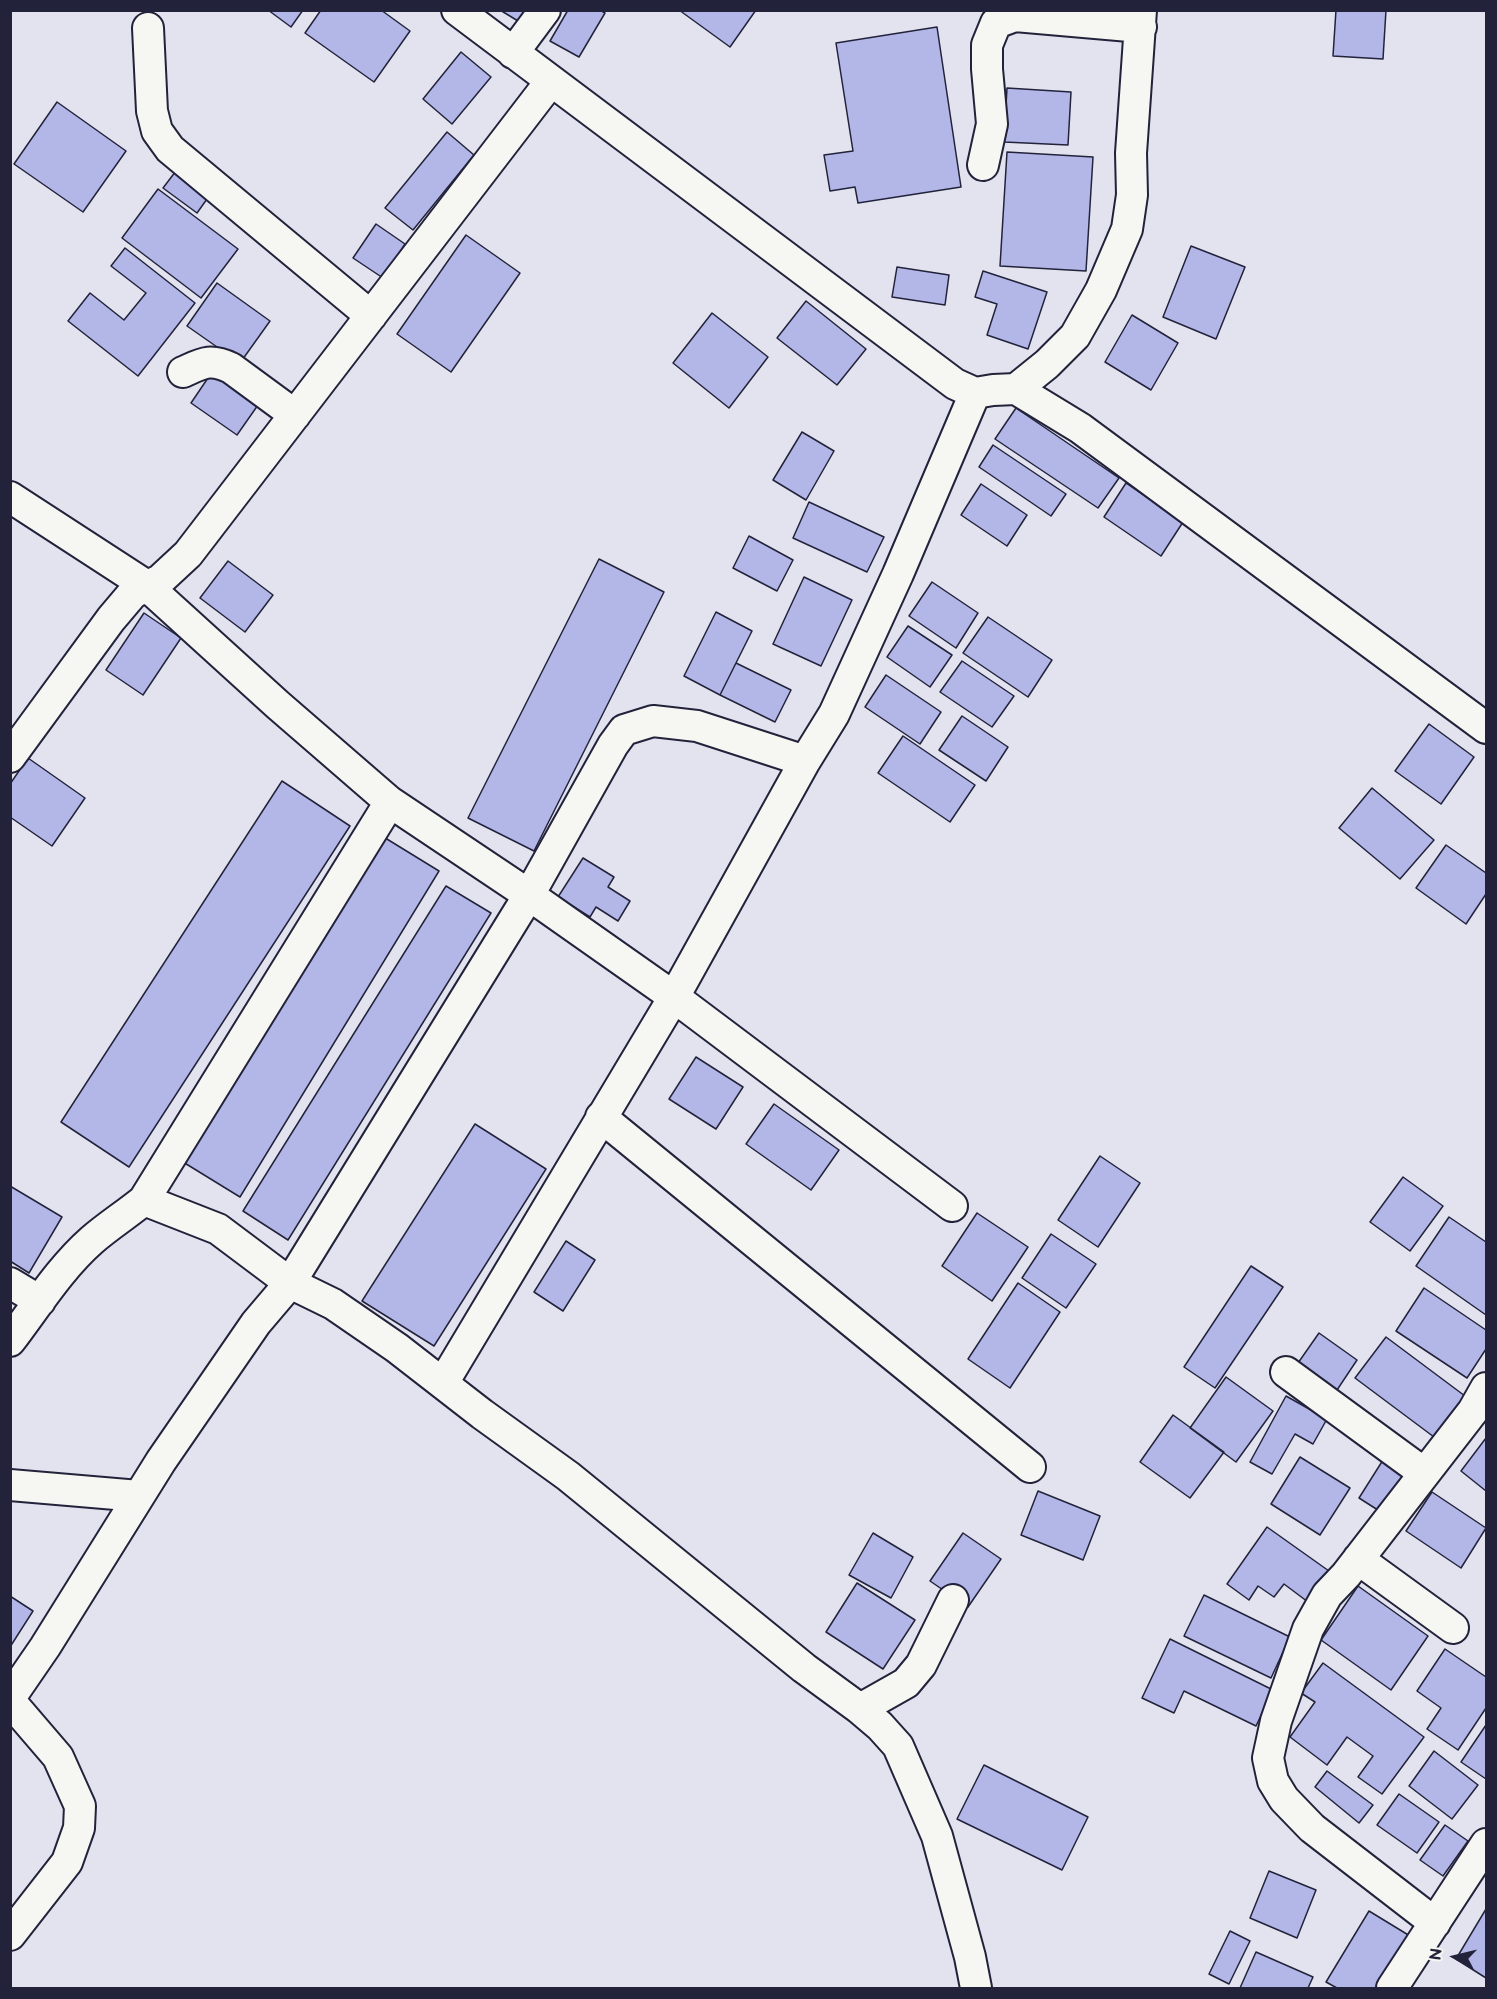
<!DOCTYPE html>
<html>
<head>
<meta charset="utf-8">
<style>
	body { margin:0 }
	#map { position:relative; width:1497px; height:1999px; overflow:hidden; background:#e2e3ef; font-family:"Balsamiq Sans",sans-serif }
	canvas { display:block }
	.frame { position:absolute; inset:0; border:12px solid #22223b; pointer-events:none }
	.north { position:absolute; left:1425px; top:1927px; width:60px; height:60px; -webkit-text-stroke:4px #f6f6f2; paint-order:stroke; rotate:278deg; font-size:16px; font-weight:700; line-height:24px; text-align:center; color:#22223b }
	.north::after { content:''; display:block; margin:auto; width:21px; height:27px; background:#22223b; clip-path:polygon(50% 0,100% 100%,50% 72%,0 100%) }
</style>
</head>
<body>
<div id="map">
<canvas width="1497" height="1999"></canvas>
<div class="frame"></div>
<div class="north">N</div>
</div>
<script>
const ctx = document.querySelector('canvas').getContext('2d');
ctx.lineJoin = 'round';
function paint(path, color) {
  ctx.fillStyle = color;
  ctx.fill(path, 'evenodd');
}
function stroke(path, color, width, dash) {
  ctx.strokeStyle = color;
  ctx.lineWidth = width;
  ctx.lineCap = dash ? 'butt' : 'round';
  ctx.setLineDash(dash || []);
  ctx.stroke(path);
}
const building = new Path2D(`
	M268,10H303L291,27Z
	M321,10H381L410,31L374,82L305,33Z
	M500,10H525L518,21Z
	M568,10H600L605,13L579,57L550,41Z
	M679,10H756L730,47Z
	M1336,10H1386L1383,59L1333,56Z
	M937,27L961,187L858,203L855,187L830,191L824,155L853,151L836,43Z
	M461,52L491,77L452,124L423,99Z
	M1007,88L1071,92L1068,145L1004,142Z
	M57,102L126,151L83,212L14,164Z
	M447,132L474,155L413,230L385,208Z
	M1007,152L1093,157L1086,271L1000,266Z
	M179,167L212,192L197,213L163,188Z
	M158,189L238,249L201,298L122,238Z
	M376,224L405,244L383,278L353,258Z
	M466,235L520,273L451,372L397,334Z
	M1191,246L1245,267L1216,339L1163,317Z
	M125,248L195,303L138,376L68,321L90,293L124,320L146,293L111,266Z
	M897,267L949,275L945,305L892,297Z
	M983,271L1047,292L1028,349L987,335L997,304L975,297Z
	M217,283L270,321L240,363L187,326Z
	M806,301L866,349L837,385L777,338Z
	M712,313L768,357L729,408L673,363Z
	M1132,315L1178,343L1151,390L1105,362Z
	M212,372L258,405L237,435L191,403Z
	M1016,408L1119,478L1098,508L995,439Z
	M802,432L834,451L806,500L773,480Z
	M993,445L1066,494L1051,516L979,467Z
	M1126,483L1183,522L1161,556L1104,517Z
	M981,484L1027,515L1007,546L961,515Z
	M809,502L884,537L867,572L793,538Z
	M749,536L793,560L777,591L733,568Z
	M599,559L664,592L534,851L468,818Z
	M228,561L273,595L245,632L200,598Z
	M804,577L852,600L821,666L773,644Z
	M932,582L978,613L956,648L909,616Z
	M716,612L752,631L720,695L684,676Z
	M144,613L181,638L143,695L106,670Z
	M988,617L1052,660L1028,697L963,653Z
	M908,626L952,655L930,687L887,657Z
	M962,661L1014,696L992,727L940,692Z
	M736,663L791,690L775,722L720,695Z
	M886,675L941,712L920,744L865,707Z
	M962,716L1008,747L986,781L939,750Z
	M1429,724L1474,757L1441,804L1395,771Z
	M903,736L975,785L950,822L878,773Z
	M28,758L85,798L52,846L10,817V784Z
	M282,781L350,826L129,1167L61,1122Z
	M1372,788L1434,840L1400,879L1339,828Z
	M382,836L439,871L240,1197L183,1162Z
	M1446,845L1486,873V894L1466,924L1416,888Z
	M583,858L614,877L608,887L630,901L618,921L596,907L590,917L558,897Z
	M446,886L491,913L288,1240L243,1211Z
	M696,1057L743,1087L716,1129L669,1099Z
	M774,1104L839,1150L811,1190L746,1144Z
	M475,1124L546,1169L434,1346L362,1301Z
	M1100,1156L1140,1183L1098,1247L1058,1220Z
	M1403,1177L1443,1206L1410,1251L1370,1222Z
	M10,1186L62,1217L29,1273L10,1261Z
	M977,1213L1028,1247L992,1301L942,1266Z
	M1449,1217L1486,1242V1315L1416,1266Z
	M1051,1234L1096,1264L1066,1308L1022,1278Z
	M566,1241L595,1260L563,1311L534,1292Z
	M1251,1266L1283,1287L1215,1388L1184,1367Z
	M1018,1283L1060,1312L1010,1388L968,1359Z
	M1424,1288L1486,1330V1349L1467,1378L1396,1331Z
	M1319,1333L1357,1360L1337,1390L1298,1363Z
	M1386,1337L1465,1396L1434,1437L1355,1378Z
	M1226,1377L1273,1411L1236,1462L1190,1428Z
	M1286,1396L1327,1419L1313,1444L1295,1434L1272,1474L1250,1462Z
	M1173,1415L1224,1452L1190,1498L1140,1462Z
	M1486,1438V1491L1461,1471Z
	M1300,1457L1350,1488L1320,1535L1271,1504Z
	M1383,1460L1405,1475L1381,1512L1359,1498Z
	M1038,1491L1100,1516L1083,1560L1021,1535Z
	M1432,1492L1486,1528L1461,1568L1406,1531Z
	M1267,1527L1329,1571L1308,1602L1284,1584L1274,1597L1258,1586L1249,1600L1227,1584Z
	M873,1533L913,1557L891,1598L849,1575Z
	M963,1533L1001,1559L968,1607L930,1581Z
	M857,1583L915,1620L883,1669L826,1632Z
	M1358,1586L1428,1636L1391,1690L1321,1640Z
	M1204,1595L1290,1637L1271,1678L1184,1636Z
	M10,1596L33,1611L10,1647Z
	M1170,1639L1273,1690L1256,1726L1184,1691L1174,1713L1142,1698Z
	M1445,1649L1486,1677V1708L1458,1750L1427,1729L1441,1708L1417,1691Z
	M1323,1663L1424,1737L1382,1794L1358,1777L1373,1756L1347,1737L1327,1765L1290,1737L1315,1702L1301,1693Z
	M1486,1725V1779L1461,1762Z
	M1434,1751L1478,1785L1452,1819L1409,1786Z
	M984,1765L1088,1817L1062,1870L957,1819Z
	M1327,1771L1373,1805L1359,1823L1315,1787Z
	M1399,1794L1439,1822L1417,1853L1377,1825Z
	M1445,1825L1468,1841L1443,1876L1420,1860Z
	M1269,1871L1316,1890L1297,1938L1250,1918Z
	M1486,1909V1978L1456,1959Z
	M1369,1911L1410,1936L1378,1988H1337L1326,1982Z
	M1230,1931L1250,1941L1229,1984L1209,1974Z
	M1256,1952L1313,1977L1308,1988H1240Z`);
paint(building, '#b3b7e8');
stroke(building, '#22223b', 1.5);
const street = new Path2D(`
	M457,10L955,384L975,393L993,390L1016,389L1080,428L1486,728
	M148,28L152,111L157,131L170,149L371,316
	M513,53L545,10
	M983,165L992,124L987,69V45L996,23L1015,16L1141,27
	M183,372C203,363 210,358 231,368L295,415
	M1016,389L1047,364L1075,336L1101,290L1127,229L1132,195L1131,153L1141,10
	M10,497L147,586L278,705L390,802L529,895L674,997L952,1206
	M10,757L111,619L133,593L160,580L188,554L551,81
	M601,1117L1030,1467
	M144,1200L390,802
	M10,1283L40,1301
	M10,1341C36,1307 60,1268 92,1240C108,1226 127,1214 144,1200L218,1229L290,1283L529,895L613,745L624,730L653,721L697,726L805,761
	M1286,1372L1424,1473
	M443,1383L674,997L805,761L834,714L898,574L975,393
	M10,1485L139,1496
	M1358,1559L1453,1628
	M10,1698L45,1647L161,1461L256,1323L290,1283L333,1304L397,1348L482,1414L568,1476L804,1668L860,1709L880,1726L898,1746L937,1836L970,1957L976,1988
	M10,1701L58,1757L80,1806L79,1828L67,1862L10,1935
	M860,1709L906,1683L921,1665L953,1600
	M1435,1923L1312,1828L1284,1799L1273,1781L1268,1758L1276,1721L1308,1629L1327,1595L1346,1575L1473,1411L1486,1388
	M1392,1988L1486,1844`);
stroke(street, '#22223b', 34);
stroke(street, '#f6f6f2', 30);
</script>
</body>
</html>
